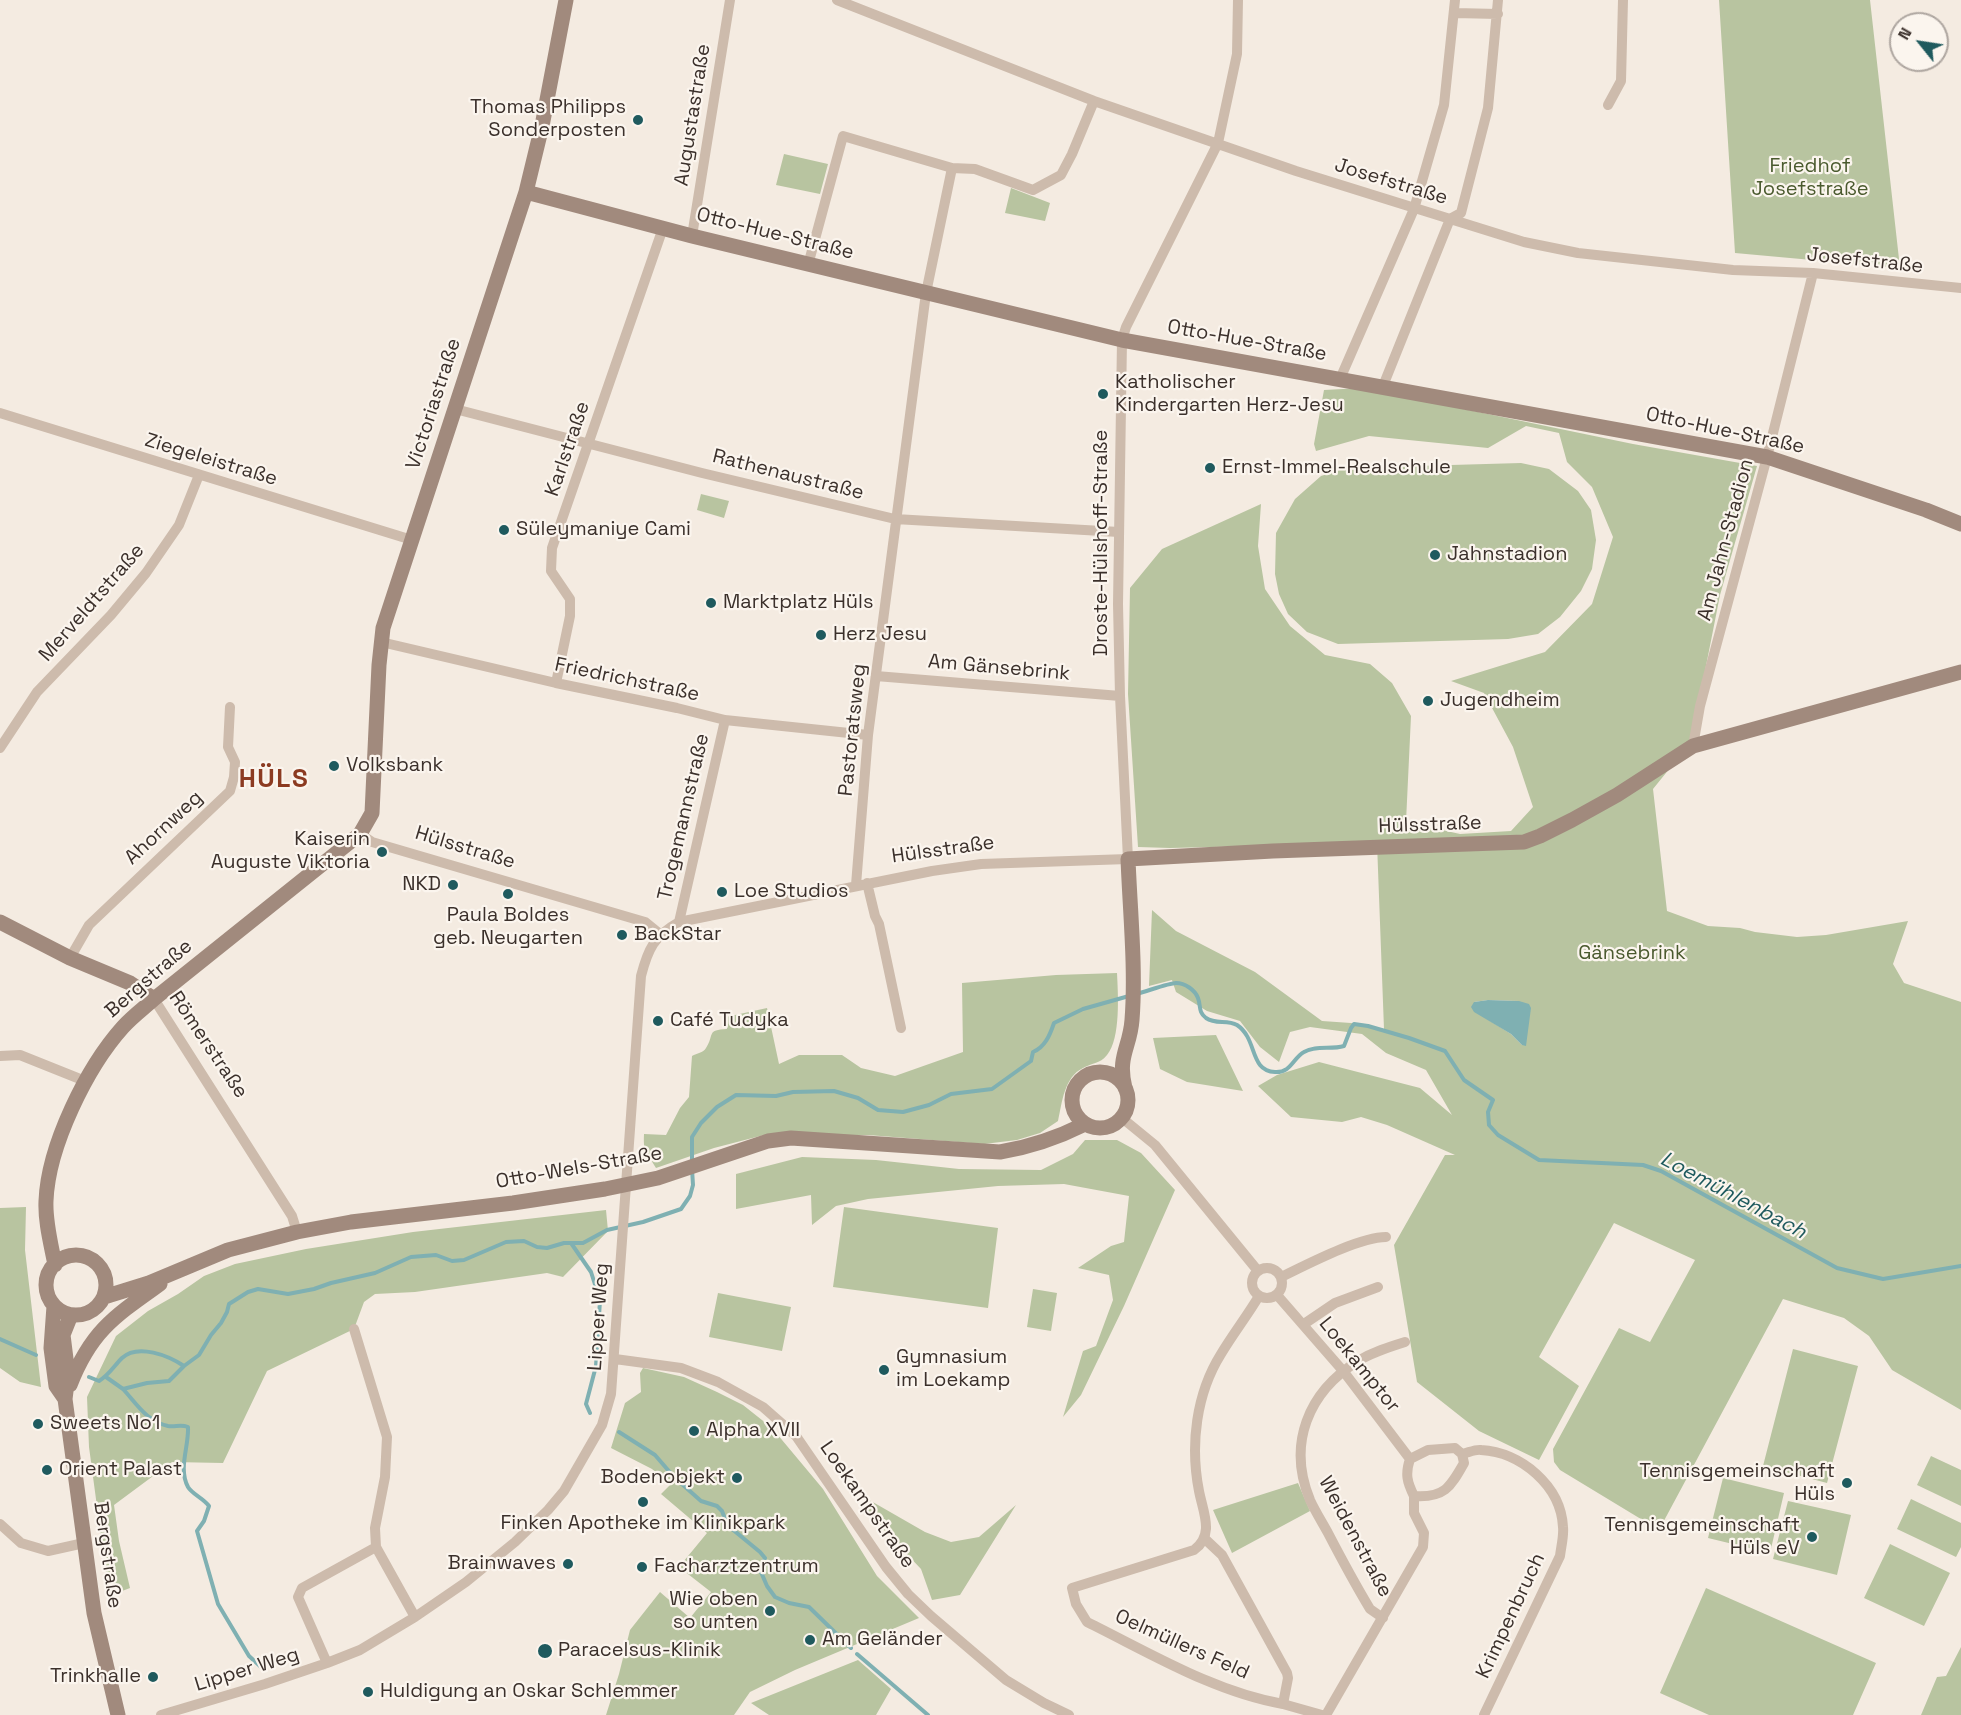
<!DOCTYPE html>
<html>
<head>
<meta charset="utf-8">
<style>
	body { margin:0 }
	#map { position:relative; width:1961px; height:1715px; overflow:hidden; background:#f4ebe1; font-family:"Space Grotesk",sans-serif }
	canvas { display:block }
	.north { position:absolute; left:1889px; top:12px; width:60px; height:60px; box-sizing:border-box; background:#fbf5ee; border:2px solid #aea6a0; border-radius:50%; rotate:300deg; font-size:16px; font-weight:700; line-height:24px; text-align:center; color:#3b302b }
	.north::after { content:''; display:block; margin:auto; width:21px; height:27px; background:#1f5a5e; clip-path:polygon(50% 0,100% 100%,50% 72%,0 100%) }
</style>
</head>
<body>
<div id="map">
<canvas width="1961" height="1715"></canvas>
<div class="north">N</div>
</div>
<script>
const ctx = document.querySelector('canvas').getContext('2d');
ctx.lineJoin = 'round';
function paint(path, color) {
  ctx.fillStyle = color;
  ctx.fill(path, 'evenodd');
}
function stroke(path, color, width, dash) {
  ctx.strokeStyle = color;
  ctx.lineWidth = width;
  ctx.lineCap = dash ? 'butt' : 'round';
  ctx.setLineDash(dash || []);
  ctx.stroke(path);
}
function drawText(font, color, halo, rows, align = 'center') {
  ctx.font = font + ' "Space Grotesk",sans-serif';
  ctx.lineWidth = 4.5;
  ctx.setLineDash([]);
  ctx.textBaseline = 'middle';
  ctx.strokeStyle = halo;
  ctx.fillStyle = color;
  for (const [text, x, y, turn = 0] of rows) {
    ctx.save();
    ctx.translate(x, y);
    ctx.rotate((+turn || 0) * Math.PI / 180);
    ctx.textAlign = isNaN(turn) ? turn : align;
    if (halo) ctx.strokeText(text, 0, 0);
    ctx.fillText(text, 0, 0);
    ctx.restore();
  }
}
paint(new Path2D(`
	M1719,0H1870L1900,268L1735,253Z
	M784,154L828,164L820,194L776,185Z
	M1011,188L1050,203L1045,221L1005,213Z
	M1362,388L1633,444L1757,466L1720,595L1691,742L1653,789L1667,911L1708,926L1740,928L1755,932L1797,937L1826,935L1908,921L1893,964L1904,983L1961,1002V1410L1892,1370L1869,1336L1844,1318L1783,1299L1659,1530L1560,1470L1554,1462L1553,1449L1619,1328L1650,1342L1695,1260L1614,1223L1539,1357L1579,1386L1539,1460L1479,1431L1417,1382L1394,1245L1445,1155H1455L1387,1125L1361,1117L1342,1122L1291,1117L1258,1086L1277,1075L1319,1062L1420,1088L1452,1115L1426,1070L1386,1053L1362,1034L1310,1027L1290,1032L1279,1062L1260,1047L1240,1021L1207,1011L1176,992L1172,980L1149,986L1152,910L1176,931L1255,972L1322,1021L1351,1023L1384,1029L1377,843L1170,848L1138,847L1128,694L1130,588L1162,549L1261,504L1258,546L1265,589L1290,626L1325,655L1370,664L1392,683L1411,716L1406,822L1460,834L1511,831L1533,807L1513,747L1484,693L1451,681L1545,652L1592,604L1613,537L1592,487L1567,462L1559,433L1526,426L1488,448L1369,436L1316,451L1314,444L1324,390ZM1488,1000L1519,1001L1522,1045L1511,1034L1484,1017L1474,1002Z
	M1521,463L1549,469L1578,491L1591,510L1596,540L1592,569L1581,591L1560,617L1538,634L1508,639L1338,644L1307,632L1288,614L1279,594L1275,574L1276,533L1295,499L1321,476L1346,468Z
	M701,494L729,501L724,518L697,510Z
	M1117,973C1118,994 1121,1038 1107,1055C1100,1064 1091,1063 1083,1068C1064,1077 1062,1103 1058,1121L1040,1133L1017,1140L984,1144L868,1135H764L714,1148L656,1168C647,1152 643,1155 644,1134L666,1135L680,1108L689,1097L692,1056C697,1053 703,1053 706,1048C715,1034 706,1030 727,1029L726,1017L767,1008L779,1064L799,1055H842L861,1068L895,1076L963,1052L962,983L1056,975Z
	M1216,1035L1243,1091L1187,1082L1160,1069L1153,1038Z
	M1085,1140H1117L1141,1153L1175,1190L1124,1306L1081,1395L1063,1417L1083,1351L1096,1346L1113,1300L1109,1275L1078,1268L1111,1246L1124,1242L1129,1196L1064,1184L998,1186L868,1199L836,1206L812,1225L811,1195L736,1209V1174L802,1157L876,1160L959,1169L1041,1170L1073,1154Z
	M26,1207L25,1250L41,1387L20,1382L0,1368V1208Z
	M844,1207L998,1228L988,1308L833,1287Z
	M606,1210L608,1231L563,1277L547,1273L415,1292L375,1294L364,1302L354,1329L267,1371L223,1463L172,1462L114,1505L119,1541L130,1588L109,1596L89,1447L87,1397L116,1336L148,1311L178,1294L204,1276L235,1264L306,1249L413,1232Z
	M1033,1289L1057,1293L1051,1331L1027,1327Z
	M718,1293L791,1307L782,1351L709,1337Z
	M1793,1349L1858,1366L1827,1483L1763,1466Z
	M643,1368L684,1377L717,1392L743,1405L772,1428L823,1489L877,1576L919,1618L795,1670L750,1692L734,1715H606L619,1674L630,1630L660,1592L690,1618L711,1592L679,1567L707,1533L661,1494L670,1485L652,1469L611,1448L625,1403L641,1392L640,1373Z
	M1931,1456L1961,1470V1506L1917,1485Z
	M1723,1478L1784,1493L1770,1553L1708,1538Z
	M1298,1483L1310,1511L1232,1553L1213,1510Z
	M864,1497L925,1532L951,1542L979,1537L1016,1505L960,1595L932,1600L921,1569L865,1510Z
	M1911,1499L1961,1523V1547L1956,1557L1897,1529Z
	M1788,1501L1851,1515L1837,1575L1773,1559Z
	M1890,1544L1950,1573L1924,1626L1864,1598Z
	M1706,1588L1876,1663L1853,1715H1709L1660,1693Z
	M1961,1647V1715H1921L1937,1677L1946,1676Z
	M858,1660L891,1689L876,1715H769L751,1703Z`), '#b8c4a0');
paint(new Path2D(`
	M1488,1000L1519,1001L1529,1004L1531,1008L1526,1046L1522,1045L1511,1034L1474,1012L1471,1007L1474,1002Z`), '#7fb0b2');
stroke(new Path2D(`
	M1136,994C1145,992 1169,983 1176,983C1185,983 1195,990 1198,998C1201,1006 1198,1012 1206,1018C1216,1025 1227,1019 1237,1025C1258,1039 1249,1071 1275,1072C1291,1073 1293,1058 1304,1052C1316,1045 1331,1050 1344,1046L1351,1028L1354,1024L1368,1026L1409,1038L1445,1051L1464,1080L1493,1100L1488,1112L1489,1125L1498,1135L1539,1160L1643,1165L1661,1171L1837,1268L1883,1279L1961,1266
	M692,1162V1137L701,1123L717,1107L736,1095L776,1096L793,1092L834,1091L858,1098L878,1110L903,1112L929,1105L951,1094L992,1089L1031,1061L1033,1052C1045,1047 1050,1035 1054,1023L1083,1009L1129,996
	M571,1243L591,1272L600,1300L596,1366L586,1404L590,1413
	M0,1339L36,1355
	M89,1377L99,1381C109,1375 114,1366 122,1358C138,1343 169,1356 184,1366L199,1355L211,1335L221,1323L227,1312L229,1304L248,1292L258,1289L288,1294L314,1289L331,1283L375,1273L411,1257L436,1255L452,1261L464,1260L506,1242L524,1241L537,1247L547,1248L564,1243H583L607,1230L643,1222L681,1209L690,1196L693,1185L692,1169
	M106,1377L123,1389L147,1383L169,1381L184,1366
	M123,1389C136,1403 147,1422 168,1426C176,1427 181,1424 188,1427C189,1447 178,1468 188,1487C192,1494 203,1498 209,1506L204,1521L197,1531L218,1604L249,1656L261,1667
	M619,1432L655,1455L674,1477L701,1501L717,1506L722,1511L727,1524L732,1529L760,1552L765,1558L761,1572L767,1586L775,1597L789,1603L809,1607L851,1648
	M857,1654L928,1715`), '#7fb0b2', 4);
stroke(new Path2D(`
	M837,0L1094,101L1296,171L1524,242L1578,253L1733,270L1813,273L1961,288
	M1455,13L1498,14
	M1608,105L1621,81L1623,0
	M952,168L975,169L1033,190L1061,175L1072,154L1094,101
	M692,236L730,0
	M808,265L843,136L952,168L926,293L868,735L856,885
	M1340,379L1414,209L1444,105L1455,0
	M1383,386L1450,219L1461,213L1488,108L1498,0
	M455,409L702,473L895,519L1119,532
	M0,413L412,540
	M381,642L556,683L677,708L725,720L868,735
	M876,676L1120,696
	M556,683L570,616V599L551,571L552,548L663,228
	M1693,746L1700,706L1767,457L1813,273
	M0,748L37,692L111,615L146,573L179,525L199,475
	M360,834L372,842L645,922L661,935
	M867,883L875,916L879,924L901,1028
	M679,922L725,720
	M70,958L89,925L230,791L234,777L235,762L228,747L230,707
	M154,999L292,1216L297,1232
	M0,1056L20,1055L85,1081
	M1122,1118L1155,1145L1258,1271
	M1252 1283a15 15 0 1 1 30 0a15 15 0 1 1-30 0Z
	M1281,1277C1306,1265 1359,1237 1386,1237
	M1277,1295L1344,1372L1410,1459
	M1259,1296C1247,1316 1233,1334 1221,1354C1196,1394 1190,1445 1199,1491C1203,1512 1215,1535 1194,1550L1072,1588L1076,1604L1087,1622C1150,1653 1214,1692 1283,1704
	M1304,1324L1335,1303L1378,1287
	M354,1329L387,1437L385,1477L375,1528L376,1547L415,1617
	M615,1359L681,1368L718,1382L763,1407L796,1436L886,1567L908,1594L931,1616L1006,1680L1044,1703L1069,1715
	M1455,1448L1462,1454L1464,1463C1450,1488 1444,1498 1414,1496C1407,1482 1405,1474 1410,1459L1428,1450Z
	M1462,1454C1468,1453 1475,1449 1481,1450C1521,1452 1561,1486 1563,1527C1564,1536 1561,1547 1560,1556L1484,1715
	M0,1524L21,1543L48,1551L84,1543
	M1205,1539L1222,1555L1287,1673L1288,1678L1283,1704L1322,1715
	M1383,1618L1370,1609C1355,1584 1341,1558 1328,1533C1322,1522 1315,1511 1310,1500C1287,1444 1308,1392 1358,1361C1373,1352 1389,1347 1405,1342
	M327,1663L298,1597L302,1588L376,1547
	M161,1715L265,1684L327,1663L360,1650L415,1617L466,1582L515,1542L548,1510L564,1491L602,1425L611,1394L641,976C648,949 654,936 679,922L932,871L981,864L1128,859L1120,696L1118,604L1122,340L1126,327L1218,143L1237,54L1238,0
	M1326,1715L1423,1547L1424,1533L1414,1513V1496`), '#cdbbac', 10);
stroke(new Path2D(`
	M526,192L692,236L1122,340L1767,457L1926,510L1961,524
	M0,922L70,958L130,983L154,999
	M1072 1100a28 28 0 1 1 56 0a28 28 0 1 1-56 0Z
	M1125,1088C1117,1056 1130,1048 1132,1020C1136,969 1130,911 1128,859L1273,851L1524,842L1540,836L1572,820L1617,795L1693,746L1961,672
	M46 1285a30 30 0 1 1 60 0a30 30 0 1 1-60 0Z
	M55,1265C51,1244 45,1222 46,1201C48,1146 87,1067 123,1027C132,1017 144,1008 154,999L360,834L372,813L379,665L383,628L526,192L542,126L566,0
	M104,1297L149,1283L228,1250L297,1232L351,1222L513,1203L605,1189L658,1178L768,1141L791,1138L1000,1152C1031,1147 1057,1138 1085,1124
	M54,1306L51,1348L56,1386L65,1399
	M71,1315L63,1335L68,1375L65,1399L94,1613L118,1715
	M70,1385C91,1331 115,1316 160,1284`), '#a18a7d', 15);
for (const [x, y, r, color] of [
	[638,120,6,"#1f5a5e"],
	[1103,394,6,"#1f5a5e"],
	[1210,468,6,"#1f5a5e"],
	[504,530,6,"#1f5a5e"],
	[1435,555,6,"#1f5a5e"],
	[711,603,6,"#1f5a5e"],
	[821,635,6,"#1f5a5e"],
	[1428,701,6,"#1f5a5e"],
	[334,766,6,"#1f5a5e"],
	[382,852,6,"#1f5a5e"],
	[453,885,6,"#1f5a5e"],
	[722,892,6,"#1f5a5e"],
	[508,894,6,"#1f5a5e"],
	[622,935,6,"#1f5a5e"],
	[658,1021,6,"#1f5a5e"],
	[884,1370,6,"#1f5a5e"],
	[38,1424,6,"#1f5a5e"],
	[694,1431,6,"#1f5a5e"],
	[47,1470,6,"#1f5a5e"],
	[737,1478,6,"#1f5a5e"],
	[1847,1483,6,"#1f5a5e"],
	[643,1502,6,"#1f5a5e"],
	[1812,1537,6,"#1f5a5e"],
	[568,1564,6,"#1f5a5e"],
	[642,1567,6,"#1f5a5e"],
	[770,1611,6,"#1f5a5e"],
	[810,1640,6,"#1f5a5e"],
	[545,1651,8,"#1f5a5e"],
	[153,1677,6,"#1f5a5e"],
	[368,1692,6,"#1f5a5e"]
]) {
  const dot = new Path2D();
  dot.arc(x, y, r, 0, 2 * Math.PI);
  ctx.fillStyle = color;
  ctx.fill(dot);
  stroke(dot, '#fbf5ee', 2);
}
drawText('20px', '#3b302b', '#fbf5ee', [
	["Thomas Philipps",626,108,"right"],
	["Sonderposten",626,131,"right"],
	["Katholischer",1115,383],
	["Kindergarten Herz-Jesu",1115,406],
	["Ernst-Immel-Realschule",1222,468],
	["Süleymaniye Cami",516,530],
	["Jahnstadion",1447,555],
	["Marktplatz Hüls",723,603],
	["Herz Jesu",833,635],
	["Jugendheim",1440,701],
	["Volksbank",346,766],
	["Kaiserin",370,840,"right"],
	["Auguste Viktoria",370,863,"right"],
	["NKD",441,885,"right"],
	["Loe Studios",734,892],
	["Paula Boldes",508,916,"center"],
	["geb. Neugarten",508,939,"center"],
	["BackStar",634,935],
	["Café Tudyka",670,1021],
	["Gymnasium",896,1358],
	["im Loekamp",896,1381],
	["Sweets No1",50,1424],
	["Alpha XVII",706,1431],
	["Orient Palast",59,1470],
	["Tennisgemeinschaft",1835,1472,"right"],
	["Hüls",1835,1495,"right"],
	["Bodenobjekt",725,1478,"right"],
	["Finken Apotheke im Klinikpark",643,1524,"center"],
	["Tennisgemeinschaft",1800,1526,"right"],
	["Hüls eV",1800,1549,"right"],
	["Brainwaves",556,1564,"right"],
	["Facharztzentrum",654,1567],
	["Wie oben",758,1600,"right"],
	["so unten",758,1623,"right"],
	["Am Geländer",822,1640],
	["Paracelsus-Klinik",558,1651],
	["Trinkhalle",141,1677,"right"],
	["Huldigung an Oskar Schlemmer",380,1692]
], 'left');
drawText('20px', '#3b302b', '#fbf5ee', [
	["Augustastraße",693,115,-81],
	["Josefstraße",1391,182,17],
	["Otto-Hue-Straße",775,234,14],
	["Josefstraße",1865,261,6],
	["Otto-Hue-Straße",1247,341,10],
	["Victoriastraße",434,404,-72],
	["Otto-Hue-Straße",1725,431,12],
	["Karlstraße",568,449,-71],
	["Ziegeleistraße",211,460,17],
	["Rathenaustraße",788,475,14],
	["Am Jahn-Stadion",1726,540,-75],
	["Droste-Hülshoff-Straße",1102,543,-90],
	["Merveldtstraße",92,603,-49],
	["Am Gänsebrink",999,668,5],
	["Friedrichstraße",627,680,12],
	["Pastoratsweg",853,730,-84],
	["Trogemannstraße",684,817,-77],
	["Hülsstraße",1430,825,-2],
	["Ahornweg",164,828,-43],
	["Hülsstraße",465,848,17],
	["Hülsstraße",943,850,-8],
	["Bergstraße",149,979,-41],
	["Römerstraße",208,1045,56],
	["Otto-Wels-Straße",579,1168,-10],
	["Lipper Weg",599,1317,-86],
	["Loekamptor",1359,1365,51],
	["Loekampstraße",867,1505,55],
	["Weidenstraße",1355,1537,62],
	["Bergstraße",107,1555,82],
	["Krimpenbruch",1511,1616,-65],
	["Oelmüllers Feld",1182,1645,24],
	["Lipper Weg",247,1670,-17]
]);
drawText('20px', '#4a5a2e', '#fbf5ee', [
	["Friedhof",1810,167],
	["Josefstraße",1810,190],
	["Gänsebrink",1632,954]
]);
drawText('italic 21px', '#1f5a5e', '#fbf5ee', [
	["Loemühlenbach",1733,1196,28]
]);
ctx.letterSpacing = '1.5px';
drawText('bold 26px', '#8c3b22', '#fbf5ee', [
	["HÜLS",274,780]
]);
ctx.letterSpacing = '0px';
</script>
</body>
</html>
